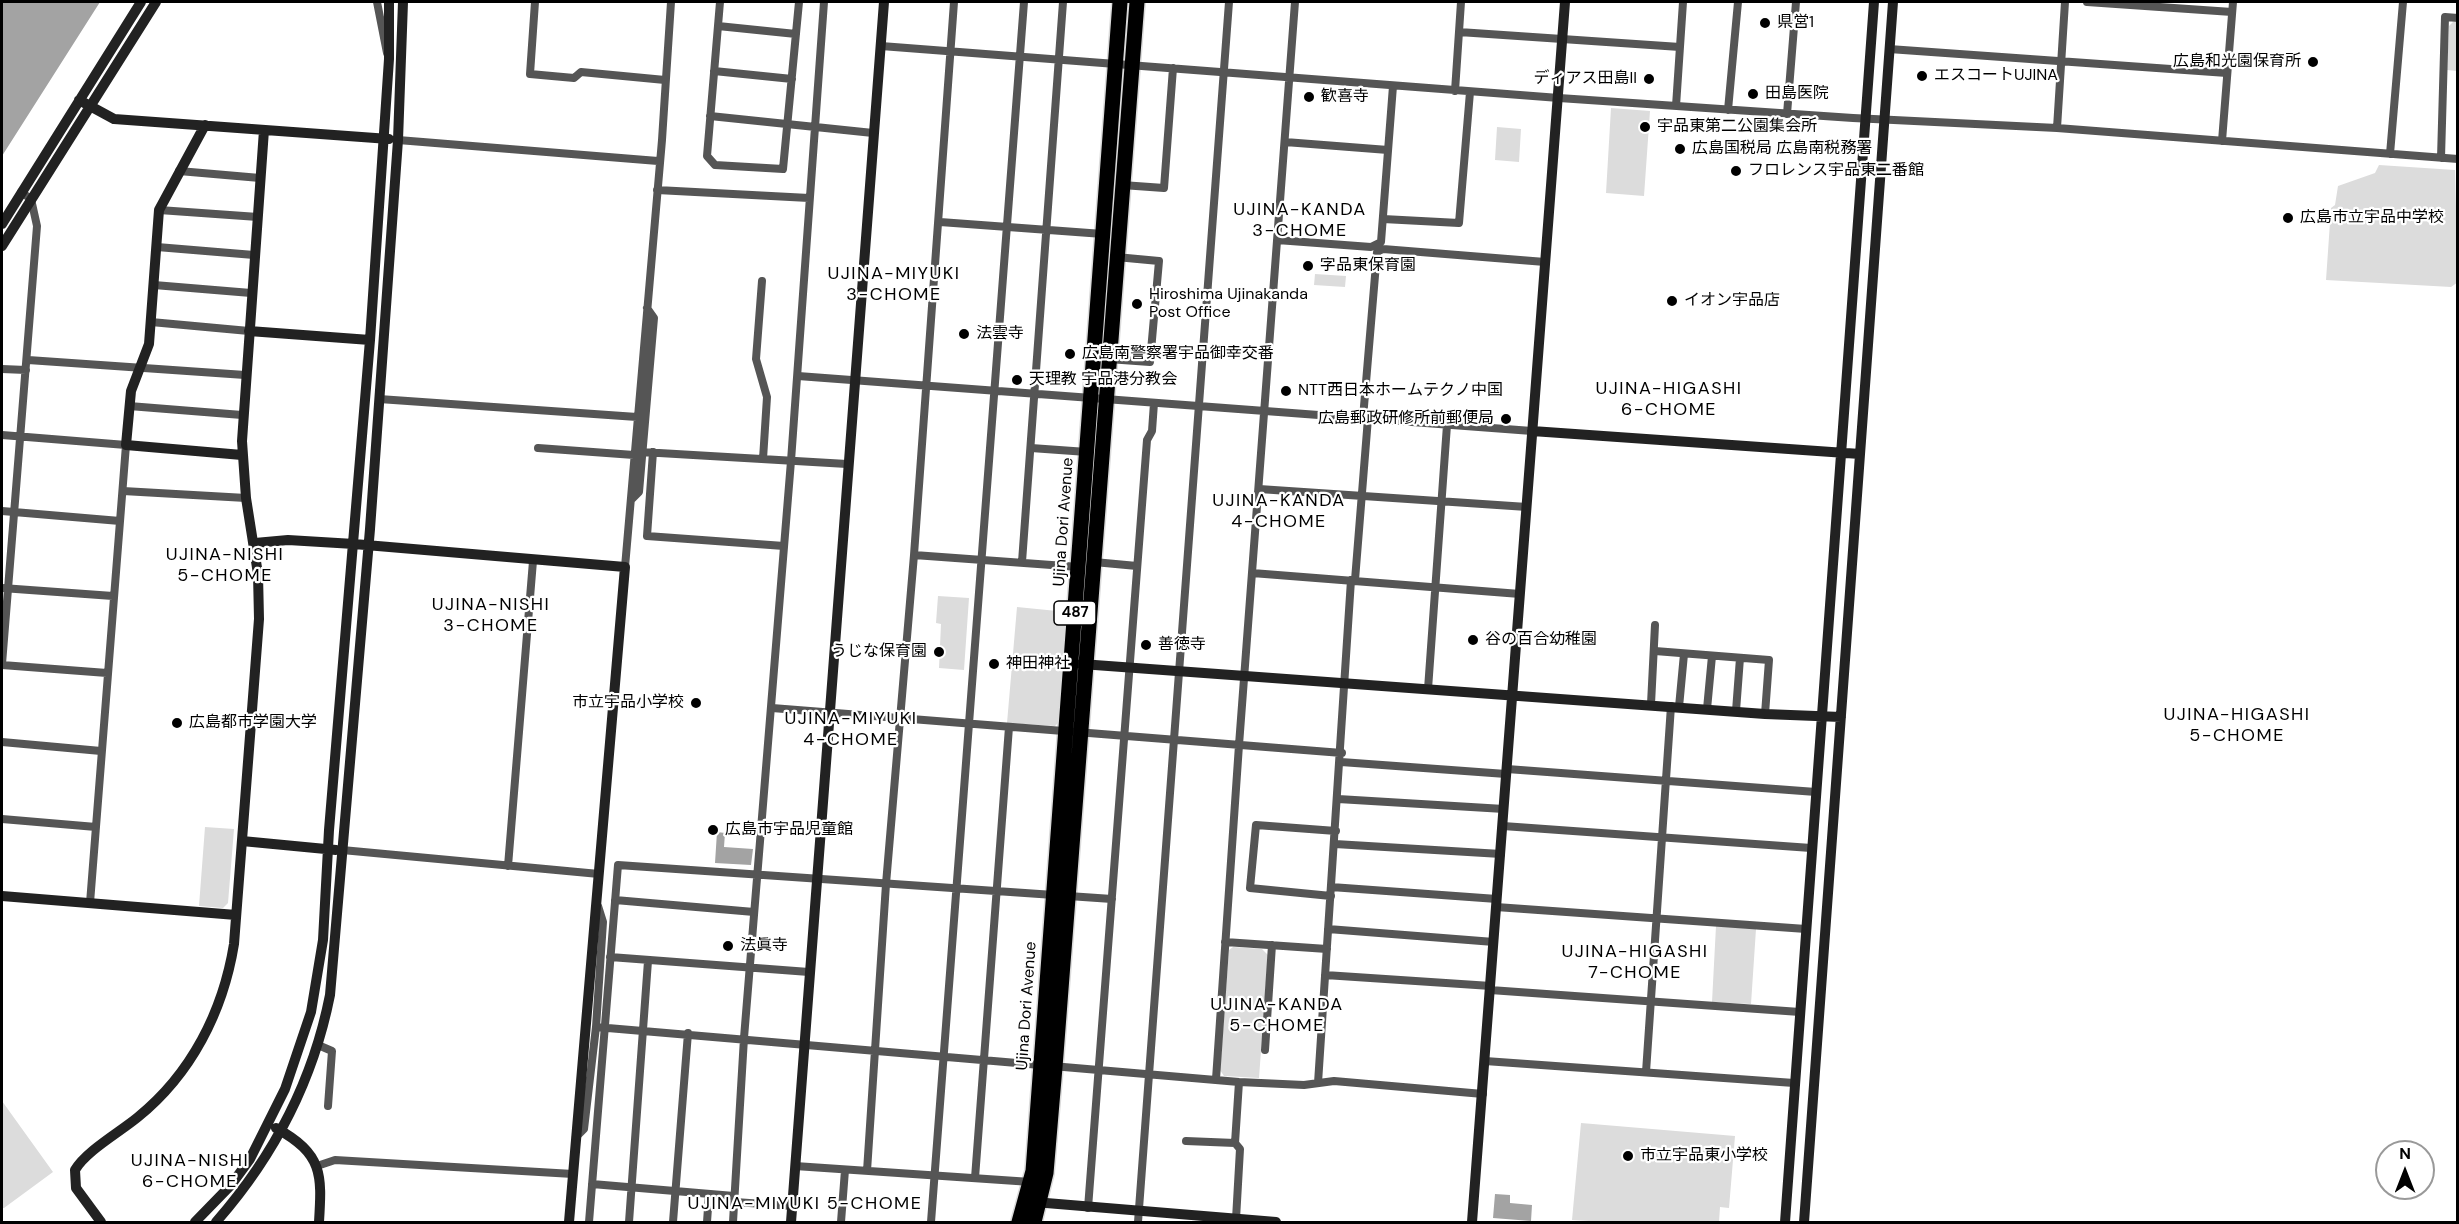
<!DOCTYPE html>
<html>
<head>
<meta charset="utf-8">
<style>
	body { margin:0 }
	#map { position:relative; width:2459px; height:1224px; overflow:hidden; background:#fff; font-family:"DM Sans",sans-serif }
	canvas { display:block }
	.frame { position:absolute; inset:0; border:3px solid #000; pointer-events:none }
	.north { position:absolute; left:2375px; top:1140px; width:60px; height:60px; box-sizing:border-box; background:#fff; border:2px solid #999; border-radius:50%; rotate:0deg; font-size:16px; font-weight:700; line-height:24px; text-align:center; color:#000 }
	.north::after { content:''; display:block; margin:auto; width:21px; height:27px; background:#000; clip-path:polygon(50% 0,100% 100%,50% 72%,0 100%) }
</style>
</head>
<body>
<div id="map">
<canvas width="2459" height="1224"></canvas>
<div class="frame"></div>
<div class="north">N</div>
</div>
<script>
const ctx = document.querySelector('canvas').getContext('2d');
ctx.lineJoin = 'round';
function paint(path, color) {
  ctx.fillStyle = color;
  ctx.fill(path, 'evenodd');
}
function stroke(path, color, width, dash) {
  ctx.strokeStyle = color;
  ctx.lineWidth = width;
  ctx.lineCap = dash ? 'butt' : 'round';
  ctx.setLineDash(dash || []);
  ctx.stroke(path);
}
function drawText(font, color, halo, rows, align = 'center') {
  ctx.font = font + ' "DM Sans","Noto Sans JP",sans-serif';
  ctx.lineWidth = 4.5;
  ctx.setLineDash([]);
  ctx.textBaseline = 'middle';
  ctx.strokeStyle = halo;
  ctx.fillStyle = color;
  for (const [text, x, y, turn = 0] of rows) {
    ctx.save();
    ctx.translate(x, y);
    ctx.rotate((+turn || 0) * Math.PI / 180);
    ctx.textAlign = isNaN(turn) ? turn : align;
    if (halo) ctx.strokeText(text, 0, 0);
    ctx.fillText(text, 0, 0);
    ctx.restore();
  }
}
paint(new Path2D(`
	M2453,22H2457V71L2447,70L2449,26Z
	M1611,108L1650,111L1644,196L1606,193Z
	M1497,127L1521,129L1519,162L1495,160Z
	M2379,165L2455,170L2458,282L2451,287L2326,280L2331,208L2335,205L2338,186L2375,173Z
	M1315,274L1346,276L1345,287L1314,285Z
	M938,596L969,598L964,670L939,668L941,624L936,623Z
	M1017,607L1067,612L1059,722L1055,726L1007,723Z
	M205,827L234,829L228,903L223,908L199,906Z
	M1716,926L1756,929L1751,1004L1712,1002Z
	M1233,947L1262,949L1268,955L1259,1078L1224,1076L1220,1070L1229,950Z
	M2,1101L53,1172L4,1208H2Z
	M1581,1123L1735,1136L1729,1208L1720,1207L1719,1222H1606L1572,1220Z`), '#dcdcdc');
paint(new Path2D(`
	M2,2H100L2,156Z
	M717,832L725,833L724,847L753,849L751,865L715,863Z
	M1495,1194L1510,1195V1203L1532,1205L1531,1221L1493,1218Z`), '#a3a3a3');
const highway = new Path2D(`
	M1019,1222L1033,1171L1120,2
	M1034,1222L1046,1173L1055,1067L1137,2`);
stroke(highway, '#dbdbdb', 18);
stroke(new Path2D(`
	M377,2L387,53
	M535,2L530,74L574,78L581,72L665,80
	M720,2L707,156L715,165L783,169L799,2
	M2087,2L2232,12
	M718,26L796,34
	M1459,32L1680,47
	M881,46L1559,98L1853,118L2057,128L2458,159
	M1889,49L2227,73
	M714,71L792,79
	M1455,91L1461,2
	M1676,106L1683,2
	M1728,110L1738,2
	M1787,114L1796,2
	M710,116L873,133
	M2057,128L2065,2
	M398,140L658,161
	M2222,141L2233,2
	M1285,142L1388,150
	M2390,154L2403,2
	M2441,158L2445,17L2458,18
	M179,171L260,178
	M1122,185L1164,188L1173,68
	M657,190L809,198
	M159,210L258,217
	M1383,219L1459,223L1470,92
	M940,222L1103,234
	M1277,240L1371,247L1381,242L1393,86
	M157,247L254,255
	M762,281L756,359L767,397L763,459
	M154,285L251,293
	M151,322L249,331
	M1108,359L1150,362L1159,261L1116,257
	M28,360L245,375
	M2,369L26,370
	M798,376L1532,431
	M379,399L637,417
	M129,406L242,415
	M1363,418L1377,252L1383,249L1545,262
	M2,435L126,445L90,903
	M538,448L634,455
	M1031,448L1087,452
	M642,452L847,464
	M653,452L647,536L784,546
	M1259,489L1527,507
	M123,491L246,498
	M631,500L639,492L654,318L647,308
	M2,511L120,521
	M914,555L1079,567
	M1022,562L1063,2
	M1094,562L1137,566
	M625,567L662,140L671,2
	M1252,573L1520,594
	M1355,580L1368,418
	M2,588L113,596
	M1655,651L1769,660L1765,714
	M2,664L37,226L31,199L21,192
	M2,665L107,673
	M1428,689L1447,425
	M1651,704L1655,625
	M1679,707L1684,654
	M772,708L1342,753
	M1707,709L1712,656
	M1736,711L1740,658
	M2,742L101,751
	M1341,762L1506,774
	M1507,769L1816,792
	M1338,799L1504,809
	M2,819L96,827
	M1503,826L1811,848
	M1335,844L1501,854
	M342,850L599,874
	M508,866L533,561
	M1331,887L1497,899
	M1331,896L1250,888L1256,825L1336,831
	M615,900L754,912
	M1496,907L1806,929
	M1328,929L1494,942
	M1225,942L1327,949
	M610,957L809,972
	M1325,975L1491,986
	M1490,990L1800,1012
	M596,1027L1239,1082L1304,1085L1334,1081L1483,1094
	M318,1045L332,1051L328,1106
	M1265,1050L1272,945
	M1485,1061L1794,1083
	M1646,1072L1671,706
	M1216,1079L1239,745L1295,2
	M1318,1083L1351,580
	M576,1137L584,1129L596,1027L603,922L598,906
	M1186,1141L1235,1143
	M317,1166L335,1160L573,1174
	M795,1166L1031,1182
	M867,1171L886,884L914,555L954,2
	M975,1178L1009,727
	M592,1184L734,1196
	M735,1202L792,1206
	M1088,1208L1147,440L1152,431L1154,403
	M1236,1219L1240,1149L1235,1143L1239,1082
	M589,1222L618,865L1112,899
	M629,1222L648,961
	M673,1222L688,1033
	M707,1222L709,1194
	M733,1222L744,1038L791,461L824,2
	M841,1222L845,1170
	M931,1222L1024,2
	M1138,1222L1229,2`), '#555', 8);
stroke(new Path2D(`
	M79,100L114,119L389,139
	M205,125L159,210L149,344L131,391L126,445L242,455
	M2,224L141,2
	M2,246L156,2
	M249,331L370,340
	M1532,431L1860,454
	M255,543L288,540L354,544L625,567L569,1222
	M1081,664L1765,714L1841,717
	M242,841L336,850
	M2,896L236,915
	M276,1128C323,1154 322,1174 319,1222
	M1034,1202L1276,1222
	M101,1222L76,1188L75,1170C86,1151 120,1132 138,1117C191,1074 223,1012 234,944L259,619L258,574L246,498L242,441L264,130
	M195,1222L231,1185L250,1159L285,1089L311,1012L323,940L329,830L370,340L389,59V2
	M216,1222C274,1156 313,1081 330,995L370,529L398,140L403,2
	M791,1222L884,2
	M1472,1222L1565,2
	M1785,1222L1874,2
	M1804,1222L1893,2`), '#222', 10);
stroke(highway, '#000', 15);
stroke(new Path2D(`
	M1025,1222L1039,1166L1126,2`), '#000', 1.5);
for (const [x, y, r, color] of [
	[1765,23,6,"#000"],
	[2313,62,6,"#000"],
	[1922,76,6,"#000"],
	[1649,79,6,"#000"],
	[1753,94,6,"#000"],
	[1309,97,6,"#000"],
	[1645,127,6,"#000"],
	[1680,149,6,"#000"],
	[1736,171,6,"#000"],
	[2288,218,6,"#000"],
	[1308,266,6,"#000"],
	[1672,301,6,"#000"],
	[1137,304,6,"#000"],
	[964,334,6,"#000"],
	[1070,354,6,"#000"],
	[1017,380,6,"#000"],
	[1286,391,6,"#000"],
	[1506,419,6,"#000"],
	[1473,640,6,"#000"],
	[1146,645,6,"#000"],
	[939,652,6,"#000"],
	[994,664,6,"#000"],
	[696,703,6,"#000"],
	[177,723,6,"#000"],
	[713,830,6,"#000"],
	[728,946,6,"#000"],
	[1628,1156,6,"#000"]
]) {
  const dot = new Path2D();
  dot.arc(x, y, r, 0, 2 * Math.PI);
  ctx.fillStyle = color;
  ctx.fill(dot);
  stroke(dot, '#fff', 2);
}
for (const [x, y, w] of [
	[1075,613,42]
]) {
  const box = new Path2D();
  box.roundRect(x - w / 2, y - 12, w, 24, 4.5);
  ctx.fillStyle = '#fff';
  ctx.fill(box);
  stroke(box, '#000', 1.5);
}
drawText('bold 15px', '#000', null, [
	["487",1075,613]
]);
drawText('16px', '#000', '#fff', [
	["県営1",1777,23],
	["広島和光園保育所",2301,62,"right"],
	["エスコートUJINA",1934,76],
	["ディアス田島II",1637,79,"right"],
	["田島医院",1765,94],
	["歓喜寺",1321,97],
	["宇品東第二公園集会所",1657,127],
	["広島国税局 広島南税務署",1692,149],
	["フロレンス宇品東二番館",1748,171],
	["広島市立宇品中学校",2300,218],
	["字品東保育園",1320,266],
	["Hiroshima Ujinakanda",1149,295],
	["Post Office",1149,313],
	["イオン宇品店",1684,301],
	["法雲寺",976,334],
	["広島南警察署宇品御幸交番",1082,354],
	["天理教 宇品港分教会",1029,380],
	["NTT西日本ホームテクノ中国",1298,391],
	["広島郵政研修所前郵便局",1494,419,"right"],
	["谷の百合幼稚園",1485,640],
	["善徳寺",1158,645],
	["うじな保育園",927,652,"right"],
	["神田神社",1006,664],
	["市立宇品小学校",684,703,"right"],
	["広島都市学園大学",189,723],
	["広島市宇品児童館",725,830],
	["法眞寺",740,946],
	["市立宇品東小学校",1640,1156]
], 'left');
drawText('16px', '#000', '#fff', [
	["Ujina Dori Avenue",1064,522,-86],
	["Ujina Dori Avenue",1027,1006,-86]
]);
ctx.letterSpacing = '1.5px';
drawText('18px', '#000', '#fff', [
	["UJINA-KANDA",1300,210],
	["3-CHOME",1300,231],
	["UJINA-MIYUKI",894,274],
	["3-CHOME",894,295],
	["UJINA-HIGASHI",1669,389],
	["6-CHOME",1669,410],
	["UJINA-KANDA",1279,501],
	["4-CHOME",1279,522],
	["UJINA-NISHI",225,555],
	["5-CHOME",225,576],
	["UJINA-NISHI",491,605],
	["3-CHOME",491,626],
	["UJINA-HIGASHI",2237,715],
	["5-CHOME",2237,736],
	["UJINA-MIYUKI",851,719],
	["4-CHOME",851,740],
	["UJINA-HIGASHI",1635,952],
	["7-CHOME",1635,973],
	["UJINA-KANDA",1277,1005],
	["5-CHOME",1277,1026],
	["UJINA-NISHI",190,1161],
	["6-CHOME",190,1182],
	["UJINA-MIYUKI 5-CHOME",805,1204]
]);
ctx.letterSpacing = '0px';
</script>
</body>
</html>
